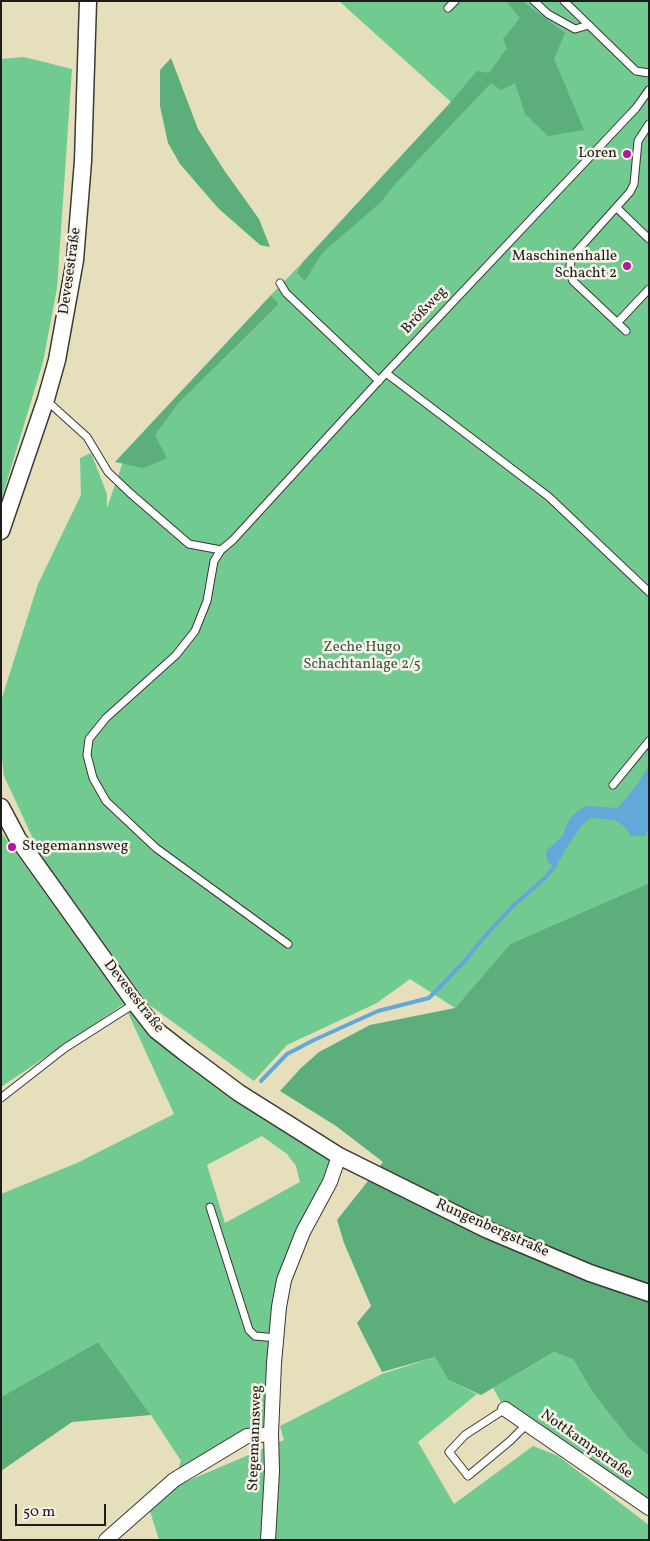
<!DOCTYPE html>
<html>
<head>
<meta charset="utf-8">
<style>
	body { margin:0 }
	#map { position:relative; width:650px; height:1541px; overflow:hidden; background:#e6dfbb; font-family:Vollkorn,serif }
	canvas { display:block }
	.frame { position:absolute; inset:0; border:2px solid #1c1c1c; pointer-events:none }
	.scale { position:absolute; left:15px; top:1504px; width:91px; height:22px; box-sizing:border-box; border:2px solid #1c1c1c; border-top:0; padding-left:6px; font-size:15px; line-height:18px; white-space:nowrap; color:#1c1c1c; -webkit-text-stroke:4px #f7f3e8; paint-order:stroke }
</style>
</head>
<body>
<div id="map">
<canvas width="650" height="1541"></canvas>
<div class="frame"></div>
<div class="scale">50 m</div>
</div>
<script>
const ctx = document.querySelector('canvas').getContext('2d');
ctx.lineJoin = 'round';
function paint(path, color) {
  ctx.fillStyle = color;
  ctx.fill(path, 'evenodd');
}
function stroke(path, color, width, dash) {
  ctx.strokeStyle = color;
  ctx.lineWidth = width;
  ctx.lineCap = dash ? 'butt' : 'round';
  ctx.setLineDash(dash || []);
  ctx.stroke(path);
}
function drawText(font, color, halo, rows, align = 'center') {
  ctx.font = font + ' Vollkorn,serif';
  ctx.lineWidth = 5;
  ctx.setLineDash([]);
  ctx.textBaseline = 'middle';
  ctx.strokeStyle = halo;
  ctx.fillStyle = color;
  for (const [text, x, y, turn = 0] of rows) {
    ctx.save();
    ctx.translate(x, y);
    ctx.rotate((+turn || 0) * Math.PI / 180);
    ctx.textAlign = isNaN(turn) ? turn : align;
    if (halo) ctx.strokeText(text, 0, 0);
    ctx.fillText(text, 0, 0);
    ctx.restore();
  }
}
paint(new Path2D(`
	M339,1H649V883L510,944L455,1008L410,979L377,1003L287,1045L254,1081L148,1004L41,856L4,776L1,750V701L38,584L81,495L80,458L91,453L107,494V508L124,459L177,405L279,304L271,295L303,262L451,102Z
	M24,57L72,69L57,288L43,362L1,501V59Z
	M1,832L124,1004L131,1005L339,1156L284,1280L271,1434L247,1436L174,1480L181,1461L151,1415L98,1342L1,1397V1194L77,1163L174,1114L124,1004L1,1087ZM262,1136L287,1154L296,1166L300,1182L225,1223L207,1165Z
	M554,1352L573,1359L593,1393L630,1440L649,1456V1508L505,1409L493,1388Z
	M435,1357L448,1380L477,1394L418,1442L454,1504L533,1446L558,1456L649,1525V1540H159L149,1508L171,1488L284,1440L280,1426L382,1374Z`), '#71ca90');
paint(new Path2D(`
	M506,1H522L565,33L554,59L584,130L548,136L525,114L515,83L501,90L491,83L395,184L381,202L322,253L305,281L297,273L303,262L451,102L477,71L489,73L507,48L503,39L520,18Z
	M171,58L198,129L224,170L259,219L270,247L260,245L218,208L180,164L168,143L160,106V70Z
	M271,295L279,304L177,405L155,435L167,458L143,468L115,462Z
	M649,883V1456L630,1440L593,1393L573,1359L554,1352L481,1395L448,1380L435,1357L382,1372L357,1323L371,1306L344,1243L337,1220L383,1162L336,1126L280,1091L301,1068L319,1052L370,1025L455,1008L510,944Z
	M98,1342L151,1415L72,1422L1,1471V1397Z`), '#5cae7a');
paint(new Path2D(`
	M649,766V829L645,836H631L625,827L615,820L591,818L582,825L565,850L562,857L555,866L549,864L546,856L547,850L562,837L566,826L571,817L580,809L588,806L618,808L636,786Z`), '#62a9d9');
stroke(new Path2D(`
	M261,1081L287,1054L314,1040L378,1011L429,998L463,963L486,935L513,906L545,878L555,866`), '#62a9d9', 4);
const service = new Path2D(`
	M534,1L548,14L575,29L589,25
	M564,1L636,71L649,73
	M448,8L455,1
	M617,208L649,239
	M280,283L286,293L379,381
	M617,323L649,289
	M626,331L573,281C568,269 569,261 577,251L630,192L634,184L638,141L649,124
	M386,373L549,497L649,592
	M46,400L87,437L108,472L130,493L189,544L221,550
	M613,785L649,741
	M288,944L156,848L106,801L93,778L87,755L89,739L106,718L176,655L195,631L207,601L214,561L221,550L233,540L386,373L636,108L649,90
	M1,1098L65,1048L134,1004
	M210,1207L249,1330L255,1336L277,1338
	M505,1409L465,1435L449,1452L468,1476L510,1441L527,1424`);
const minor = new Path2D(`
	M505,1409L649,1508
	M106,1540L174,1480L247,1436L271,1434
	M268,1540L272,1471L271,1434L274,1363L279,1307L284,1280L303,1232L330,1182L339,1156`);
const tertiary = new Path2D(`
	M1,531L46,399L57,360L75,260L83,161L88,1
	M1,807L18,839L135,1003L156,1030L184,1052L239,1093L339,1156L488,1230L590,1273L649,1293`);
stroke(service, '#3a3934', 9);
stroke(minor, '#3a3934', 16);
stroke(tertiary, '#3a3934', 19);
stroke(service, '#fff', 7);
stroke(minor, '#fff', 14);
stroke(tertiary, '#fff', 16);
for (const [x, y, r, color] of [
	[627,154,5,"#b5179e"],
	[627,266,5,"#b5179e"],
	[12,847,5,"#b5179e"]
]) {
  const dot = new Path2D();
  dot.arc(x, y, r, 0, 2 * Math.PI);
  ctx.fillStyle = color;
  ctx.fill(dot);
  stroke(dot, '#f7f3e8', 2);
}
drawText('15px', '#1c1c1c', '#f7f3e8', [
	["Loren",617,154],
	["Maschinenhalle",617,257],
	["Schacht 2",617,274],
	["Stegemannsweg",22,847,"left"]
], 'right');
drawText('15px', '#1c1c1c', '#f7f3e8', [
	["Devesestraße",71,271,-82],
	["Brößweg",425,311,-47],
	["Devesestraße",133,997,52],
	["Rungenbergstraße",492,1229,24],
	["Stegemannsweg",256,1438,-88],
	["Nottkampstraße",586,1445,35]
]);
drawText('15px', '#3a5945', '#f7f3e8', [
	["Zeche Hugo",362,648],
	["Schachtanlage 2/5",362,665]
]);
</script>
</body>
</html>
